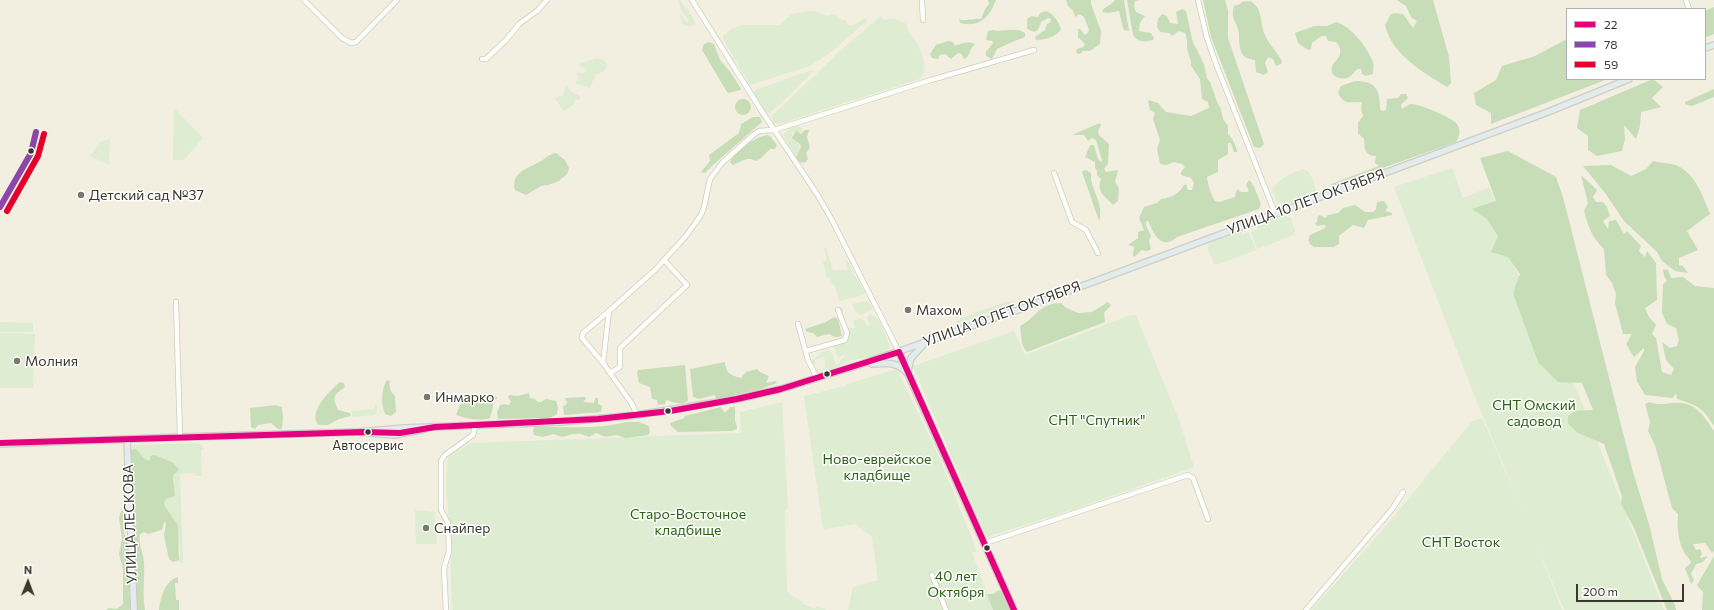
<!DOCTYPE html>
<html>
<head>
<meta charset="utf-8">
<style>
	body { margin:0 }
	#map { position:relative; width:1714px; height:610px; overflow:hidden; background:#f2efe0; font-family:Commissioner,sans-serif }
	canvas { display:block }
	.legend { position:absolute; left:1566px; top:8px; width:140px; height:72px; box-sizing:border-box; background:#fff; border:1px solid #b0afab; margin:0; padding:5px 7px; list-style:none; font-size:12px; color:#3a382d }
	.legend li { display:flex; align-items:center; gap:8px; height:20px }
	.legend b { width:20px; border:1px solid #b0afab }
	.north { position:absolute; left:8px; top:562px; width:40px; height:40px; -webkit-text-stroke:3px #fff; paint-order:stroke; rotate:1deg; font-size:11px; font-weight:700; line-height:16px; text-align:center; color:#3a382d }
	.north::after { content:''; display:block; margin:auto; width:14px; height:18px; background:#3a382d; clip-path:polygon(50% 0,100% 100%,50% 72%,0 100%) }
	.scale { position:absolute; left:1576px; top:584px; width:108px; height:18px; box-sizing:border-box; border:2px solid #3a382d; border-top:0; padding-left:5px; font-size:12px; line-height:14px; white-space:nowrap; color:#3a382d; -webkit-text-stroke:3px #fff; paint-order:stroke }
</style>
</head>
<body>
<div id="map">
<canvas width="1714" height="610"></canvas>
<ul class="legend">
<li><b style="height:5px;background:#e5007d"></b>22</li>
<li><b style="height:5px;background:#8e44ad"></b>78</li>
<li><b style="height:5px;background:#e4002b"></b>59</li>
</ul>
<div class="north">N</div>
<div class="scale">200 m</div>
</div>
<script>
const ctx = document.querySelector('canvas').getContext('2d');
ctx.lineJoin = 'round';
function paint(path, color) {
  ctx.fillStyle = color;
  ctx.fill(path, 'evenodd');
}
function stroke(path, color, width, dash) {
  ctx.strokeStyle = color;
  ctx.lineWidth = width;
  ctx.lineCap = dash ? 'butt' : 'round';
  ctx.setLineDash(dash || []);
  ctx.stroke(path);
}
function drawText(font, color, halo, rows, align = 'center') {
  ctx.font = font + ' Commissioner,sans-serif';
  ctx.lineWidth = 3;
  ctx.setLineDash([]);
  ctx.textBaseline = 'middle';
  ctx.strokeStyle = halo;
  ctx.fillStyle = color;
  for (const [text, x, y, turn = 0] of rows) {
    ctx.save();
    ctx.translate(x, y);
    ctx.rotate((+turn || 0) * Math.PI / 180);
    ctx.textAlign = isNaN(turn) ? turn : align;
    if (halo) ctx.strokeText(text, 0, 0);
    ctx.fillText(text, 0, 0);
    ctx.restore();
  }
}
paint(new Path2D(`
	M680,0L692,16L696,25L689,26L683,25L680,16L681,15L687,22L689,21L682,11L678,1Z
	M809,11H816L827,16C838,11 838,21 846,20L849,26C856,26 860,19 867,18V21L830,53L810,66L750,85L723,39V36L731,29L742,25H779L792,14Z
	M881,16L883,20L894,18L907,24L908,31C917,40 932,67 920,79L779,124L773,122L772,116L840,51Z
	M597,58L603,60L607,64C606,71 601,73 595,75L590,88L575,83L579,77L576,74L579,72L582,73L586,72L583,67L579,66L581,63Z
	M812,70L813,72L770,113L765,112L754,94L755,90Z
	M567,86L570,91L580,96V99L575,100L573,105L564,111L555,99L556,97L563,96L564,90Z
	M174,108L203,138L184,160H173Z
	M799,126L802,128V132H792V135L798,139L800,150L805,160L796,157L783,135L790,127Z
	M110,138L109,165L90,156L100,142Z
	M1452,168L1463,198L1489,187L1500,211L1503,240L1529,300L1550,358L1575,385L1664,610H1564L1534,538L1562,610H1312L1392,519L1472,421L1482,418L1525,516L1476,400L1394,187Z
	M1304,169C1311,171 1317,186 1315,194L1290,205L1277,202L1272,190C1278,178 1292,173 1304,169Z
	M1283,215L1291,218L1295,230L1294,235L1257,249L1251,232L1258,229L1257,226Z
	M1241,232L1242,235L1249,232L1256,250L1219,264H1214L1207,248L1209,243L1233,233Z
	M824,248H826L833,270H847L846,259L865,293L864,295L839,301L835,285H833L829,277L827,278L823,262L827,261Z
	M864,301L868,302L872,307L871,310L861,315L856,313L852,304Z
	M1005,302H1010L1011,305L956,324L955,323L961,318Z
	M839,307H842L844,310L842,311L848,328H855L853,321L861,318L865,322L867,326L870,325L867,318L870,314L876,317L880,322L890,347C884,358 863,357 853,360C842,364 830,372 817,371V369H824L826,366L824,357L815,360L816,365L813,364L812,361L820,355V353L830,349L836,365L840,363V360L845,357L844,355L839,357L836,353L834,346L845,343L849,337Z
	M1131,315H1136L1179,420L1194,467L1072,510L986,537L913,366L1014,331L1025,355Z
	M0,322L33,323V332H0Z
	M0,333L35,334L33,388H0Z
	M897,369L940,459L977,551L972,553L993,610H848L853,587L878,580L872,537L855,524L823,529L804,396L845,386L847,384Z
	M782,402L788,508L786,509L785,512L787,590L789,594L803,602L802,604L815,609L817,606L827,610H452L449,523L446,483L448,456L471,443L741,433L740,412Z
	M375,405H377V412L375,415L352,417V411L374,409Z
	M198,443L202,445L204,449L201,450L202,476H195V473L180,474L183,564L178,561C186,542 170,520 164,503L166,499L175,496L173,478L178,468L172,462L155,455L150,461L146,460L138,451L130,450L133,445Z
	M415,510L435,512L437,544H416Z`), '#deecd2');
paint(new Path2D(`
	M988,0H996C990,17 979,28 960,23L959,19C967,22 973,18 981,19L985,9L989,4Z
	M1066,0H1091V4L1101,31L1100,44L1090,51H1083L1080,54L1076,53L1077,49L1083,47L1085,44L1078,37V29H1080L1085,35L1087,34L1089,30L1084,17L1079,14L1075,17L1073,10L1068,6Z
	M1115,0H1124L1129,31L1124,30L1123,28L1119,11L1108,13L1102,12C1104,6 1112,5 1115,0Z
	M1127,0H1140L1135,1L1134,6L1136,12L1145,16L1140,23L1139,31L1151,33L1154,38L1153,40C1146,42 1138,43 1133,35Z
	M1203,0H1225L1228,11V38L1264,144L1260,148L1254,147L1211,37Z
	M1397,0H1433L1449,57L1451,83L1447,87C1423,72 1392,55 1385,25L1391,14L1395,13L1403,14L1413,28L1417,21L1411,17L1406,6Z
	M1250,1C1263,7 1260,24 1265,35C1269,45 1278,52 1282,62L1281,64L1276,66L1273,59L1268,57L1265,63L1268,72L1264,75L1256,72L1255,60C1250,59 1246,59 1243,55C1239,49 1239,41 1239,34C1238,23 1230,19 1234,6L1240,4L1242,2Z
	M1714,7V34L1707,37L1705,35V11Z
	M1182,9L1186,11L1193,43L1196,48L1204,64L1207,78L1210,82L1218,104L1221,109L1223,119L1228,126V134L1233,140L1237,150V152H1234L1231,143H1228V154L1218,160V172L1207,177C1208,185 1211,195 1215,201L1219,202L1235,197L1237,189L1241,192H1247L1249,191L1246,185L1249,180C1254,183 1258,198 1261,204L1259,209L1177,237C1161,251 1154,234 1148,221H1146V225L1151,236L1149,241L1151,249L1148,251L1142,250L1134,257L1133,255L1134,247L1128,245L1138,238V232L1144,230L1139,218L1144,207L1157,203L1161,199C1171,198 1180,193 1184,185L1186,184L1188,190H1192L1194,183L1191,178L1181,175V172L1185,167L1182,164L1174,162C1168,164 1166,167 1160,163L1157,149L1160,140L1153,119L1155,113L1150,110L1148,101L1149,100L1158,103L1166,112L1185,115L1191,116L1209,108L1208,102L1202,99L1200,79L1191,66C1192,60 1188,55 1187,49C1187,42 1188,41 1185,33L1179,31L1172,36L1169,33L1160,32L1157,27L1158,19L1162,14L1167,16L1170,23L1178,24L1176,12Z
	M1046,11C1054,14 1058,21 1061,29C1057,37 1044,40 1036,40L1035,37L1045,30L1047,24L1050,23L1051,19L1048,18L1041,22L1038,30L1034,32L1027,29V19L1031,16L1038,17L1040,13Z
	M1336,22C1351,26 1367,47 1373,62C1374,65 1373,70 1373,74L1366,76L1362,74L1361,69H1358C1354,71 1353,75 1349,77C1342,81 1329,77 1332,67C1333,62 1339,59 1340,54C1341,49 1339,45 1336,42L1328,41L1326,36H1321L1312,43L1311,49L1308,50L1298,43L1295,33L1314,26H1327Z
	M992,30C1002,33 1016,26 1025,33V37L1012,42L997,49L992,59L986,56V52L993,43L992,41L986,40L988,31Z
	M1565,40L1567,41V79H1608L1491,124V113L1476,105L1474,93L1496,80L1502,66L1535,56Z
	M948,41L953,42L955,46C962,43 968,41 975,44C969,48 971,55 965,59L963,58L962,54L958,53L951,59L945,54L940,55L938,59L932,58L930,54L936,45Z
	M709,42L714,44L720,60L731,73L741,89L740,90L729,93L727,92L702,50L704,44Z
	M1653,79L1663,87L1652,98L1661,107L1641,112L1640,126L1636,139L1624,125L1625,139L1622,151L1597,156L1588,150V136L1577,128L1580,110Z
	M1355,81C1376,81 1380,90 1380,109L1382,111L1386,110L1387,99L1398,98L1401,94H1406L1408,98L1401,105L1402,109C1404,107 1408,105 1410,104C1418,103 1453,118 1457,124C1461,130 1460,136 1456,142L1332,186L1331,184L1379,166L1375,163L1376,156C1364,155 1365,149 1364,139L1358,133V123L1363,116L1361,109L1362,102C1351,102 1342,105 1338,92L1341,86Z
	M1714,89V97L1692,106L1685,104V102Z
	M735 107a8 8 0 1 1 16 0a8 8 0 1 1-16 0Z
	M753,117H760L762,122L712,166L705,173L701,172L710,161L709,155L739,133L741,124Z
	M1100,123L1101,125L1098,131L1099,135L1109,144L1108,164L1104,169L1106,172L1117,170L1118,171L1115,181L1119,189L1118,201L1113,205C1105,196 1096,192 1101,179L1097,175V171L1095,168V162L1085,157L1090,145H1094L1098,159L1101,162L1102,160L1096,140L1092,138L1088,141L1084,135H1072Z
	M796,130L801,134L805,130H809L807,137L810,148L806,153L808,159L806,162L802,163L797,160L796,158L801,147L800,144L792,138Z
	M767,135L770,136L777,145L775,149H770L760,159L756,161C747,156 742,161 733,165L730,162C737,150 753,138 767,135Z
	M1508,151L1556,177L1563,197L1633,472L1649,524L1662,579L1675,605L1676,610H1667L1634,528L1621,504L1622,496L1604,444L1578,433L1568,424V416L1575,411L1593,410L1582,383L1558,382L1538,362L1513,293L1520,274L1508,257L1491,252L1498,236L1487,219L1472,209L1496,201L1480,158Z
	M556,153L565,160L569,168L567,174L559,181L548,185L541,186L526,195L515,190C510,173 527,169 539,162C546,159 548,154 556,153Z
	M1653,161C1660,163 1669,163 1676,165C1695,173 1703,196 1710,214L1687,231L1698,250L1679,258V265L1683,266L1688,273L1675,271L1662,261L1657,252L1624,221L1605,193L1583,166L1611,165L1631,176L1646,169Z
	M1086,170L1091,173C1091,176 1091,178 1091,180C1094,193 1104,207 1099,221L1082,172V171Z
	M1581,175L1597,190L1593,197L1596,202H1603L1607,207L1610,216L1603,221L1608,229L1609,221L1616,220L1624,234L1627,231L1641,246L1639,251L1645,257L1647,251L1656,263L1657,300L1645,308L1649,317L1656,325L1652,334L1656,338L1662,372L1671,375L1674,369L1666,360L1662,342L1670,348L1677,346L1679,340L1676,328L1667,324L1662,313L1663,284L1667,281L1664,276L1663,269L1668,270L1671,278L1683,277L1695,286L1714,288V426C1702,407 1699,406 1677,399L1676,393L1673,398L1645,395L1637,381L1635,367L1644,351V348L1634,357L1626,344L1632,334H1623L1615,303L1616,294L1612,283L1606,275L1604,249C1592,238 1588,226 1584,211L1588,203Z
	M1384,201L1388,207L1385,211L1392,213V215L1368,220L1364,228L1353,225L1339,236V244L1334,247H1314L1310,244L1308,240L1310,235L1325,228L1326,226L1324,225L1317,226L1315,224L1317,222L1318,216L1320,215L1325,218L1328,215L1338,213L1343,208L1355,205L1365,212H1373L1376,209L1377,202Z
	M1108,302L1111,305L1104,313L1105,322L1027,352C1020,344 1022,336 1020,326C1036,318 1039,303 1061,303C1065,307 1072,311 1079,313L1092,312Z
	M834,317L838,319L842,336C836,338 834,337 829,334L817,337L813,333L807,332L805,329L826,322Z
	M725,362C726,374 731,375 741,378L746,372L757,369L760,372L769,376L766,383L775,381L777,383L758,390L717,399L714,395L699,399L693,397L690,369Z
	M685,365L688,401C679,406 674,402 666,400L665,404L658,405L657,400L652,399L650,387L639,383L637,373L638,370Z
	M387,380L390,381C389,388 390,391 395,396L396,412L391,416L385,414C381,405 381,388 387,380Z
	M340,382L344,383L345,387C334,395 332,396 338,410L350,413L351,416L339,419L328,425H318C308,410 330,391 340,382Z
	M529,393L530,398L535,399L538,402H541L546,399L556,401L558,407L557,414L550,418L498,419L497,412L500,405L504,404L509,405L511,401L508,398L509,395L518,396Z
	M469,397L476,399L497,397V399L492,400L493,407L490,418C482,422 464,418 456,415C459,408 460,401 469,397Z
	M585,397L586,399L583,402L594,403L595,398H598V404L602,406L601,412L564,415L563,406L566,405L567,402L565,398Z
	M1649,402C1657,405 1664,404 1673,403C1695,401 1703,415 1714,431V551L1712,553L1705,543L1693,544L1696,550L1700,549L1702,553L1700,558L1708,556L1703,562L1696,564L1691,574L1694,580L1691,584L1685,568L1691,563C1689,556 1685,556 1683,550C1678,540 1677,526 1678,514L1672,508L1655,445L1648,431L1650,422L1645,404Z
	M276,405L282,407L283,418L282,429H278L271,423L258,425L255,429L251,427L250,408Z
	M721,407L725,413L730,407H735V421L737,427V429L732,431L678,432L671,426L670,423L684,418L685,416Z
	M626,422H639L649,426L650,432L648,435L626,438L616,435L606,437L596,433L589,437L581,434H573L562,437L554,434L543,437L534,435L533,431L534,427C564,426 597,430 626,422Z
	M135,449L138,451L146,460L150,461V456L155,455L172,462L178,468V471L174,474L173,478L175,496L166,499L164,503L166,508L178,525L179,560L173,562L169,559L164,536L166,523L164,522L162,530L148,534L144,532L140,534C138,544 143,552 144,562C145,578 142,594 145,610H136L130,450Z
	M121,511H123C126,517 128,527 124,533L128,541V569L131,610H106L109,608L117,609L123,604V570L119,554L122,539L119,518Z
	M1714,556V610H1702L1703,592L1697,585Z
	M178,577V583H175L176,600H179V610H159C160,599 165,580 178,577Z
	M999,590L1001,591L1010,610H993L987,594H993Z`), '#c7ddb7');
const minor = new Path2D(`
	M304,0L342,38L351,43L356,42L397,0
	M692,0L761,110L817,194L832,220L899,352
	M922,0L923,20
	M1198,0L1207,38L1216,64L1275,213
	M1686,0L1689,9
	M482,59H486L507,39L519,24L537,11L547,0
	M1054,173L1072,222L1086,230L1098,253
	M0,207L31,153L36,132
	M176,302L180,437
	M798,324L808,360L817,378
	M806,351L845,340L847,333L838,310
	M603,363L582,338L583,333L609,311
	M610,373L620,367V348L687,285L664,260
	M637,415L632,404L603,363L609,311L655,270L686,236L701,215L704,207L710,179L722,163L752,136L759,131L774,130L931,80L1034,50
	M985,543L1188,475L1193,478L1208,519
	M932,575L946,610
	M446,610L444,568L449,551L448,523L441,510V461L445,455L473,435L475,426
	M1306,610L1393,508L1403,492`);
const major = new Path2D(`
	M1705,48L1714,45
	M899,352L909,376L1014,610
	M872,364C885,363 896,361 906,372
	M908,371L911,358L923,345
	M370,433L395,435L425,429
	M127,439L134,610
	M0,444L180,437L358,432L404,428L561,422L637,415L737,399L781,389L862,364L1018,310L1548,112L1629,79`);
stroke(minor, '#cfcdc0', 6);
stroke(major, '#cfcec6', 8);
stroke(minor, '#fdfdfa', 4.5);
stroke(major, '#e2eced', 5.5);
stroke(new Path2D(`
	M899,352L1014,610
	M0,443L364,432L400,433L435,427L598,419L670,411L737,399L781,389L899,352`), '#e5007d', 6);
stroke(new Path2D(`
	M0,207L31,153L36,132`), '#8e44ad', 6);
stroke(new Path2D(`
	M7,211L38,156L44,134`), '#e4002b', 6);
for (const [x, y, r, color] of [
	[31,151,3.5,"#3a382d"],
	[81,195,4,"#7a786c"],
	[908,310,4,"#7a786c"],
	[17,361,4,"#7a786c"],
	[827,374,3.5,"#3a382d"],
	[427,397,4,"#7a786c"],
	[668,411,3.5,"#3a382d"],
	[368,432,3.5,"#3a382d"],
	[426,528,4,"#7a786c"],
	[987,548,3.5,"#3a382d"]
]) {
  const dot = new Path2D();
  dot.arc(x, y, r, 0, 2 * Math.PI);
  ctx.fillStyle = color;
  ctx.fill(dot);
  stroke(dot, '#fff', 1.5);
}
drawText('13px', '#3a382d', '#fff', [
	["Автосервис",368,446]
]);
drawText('14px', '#3a382d', '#fff', [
	["Детский сад №37",89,195],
	["Махом",916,310],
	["Молния",25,361],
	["Инмарко",435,397],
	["Снайпер",434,528]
], 'left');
drawText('14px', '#3a382d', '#fff', [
	["УЛИЦА 10 ЛЕТ ОКТЯБРЯ",1306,202,-20],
	["УЛИЦА 10 ЛЕТ ОКТЯБРЯ",1002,314,-20],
	["УЛИЦА ЛЕСКОВА",130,524,-92]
]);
drawText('14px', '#2b6114', '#fff', [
	["СНТ Омский",1534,405],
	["садовод",1534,421],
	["СНТ \"Спутник\"",1097,420],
	["Ново-еврейское",877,459],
	["кладбище",877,475],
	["Старо-Восточное",688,514],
	["кладбище",688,530],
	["СНТ Восток",1461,542],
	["40 лет",956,576],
	["Октября",956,592]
]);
</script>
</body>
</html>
